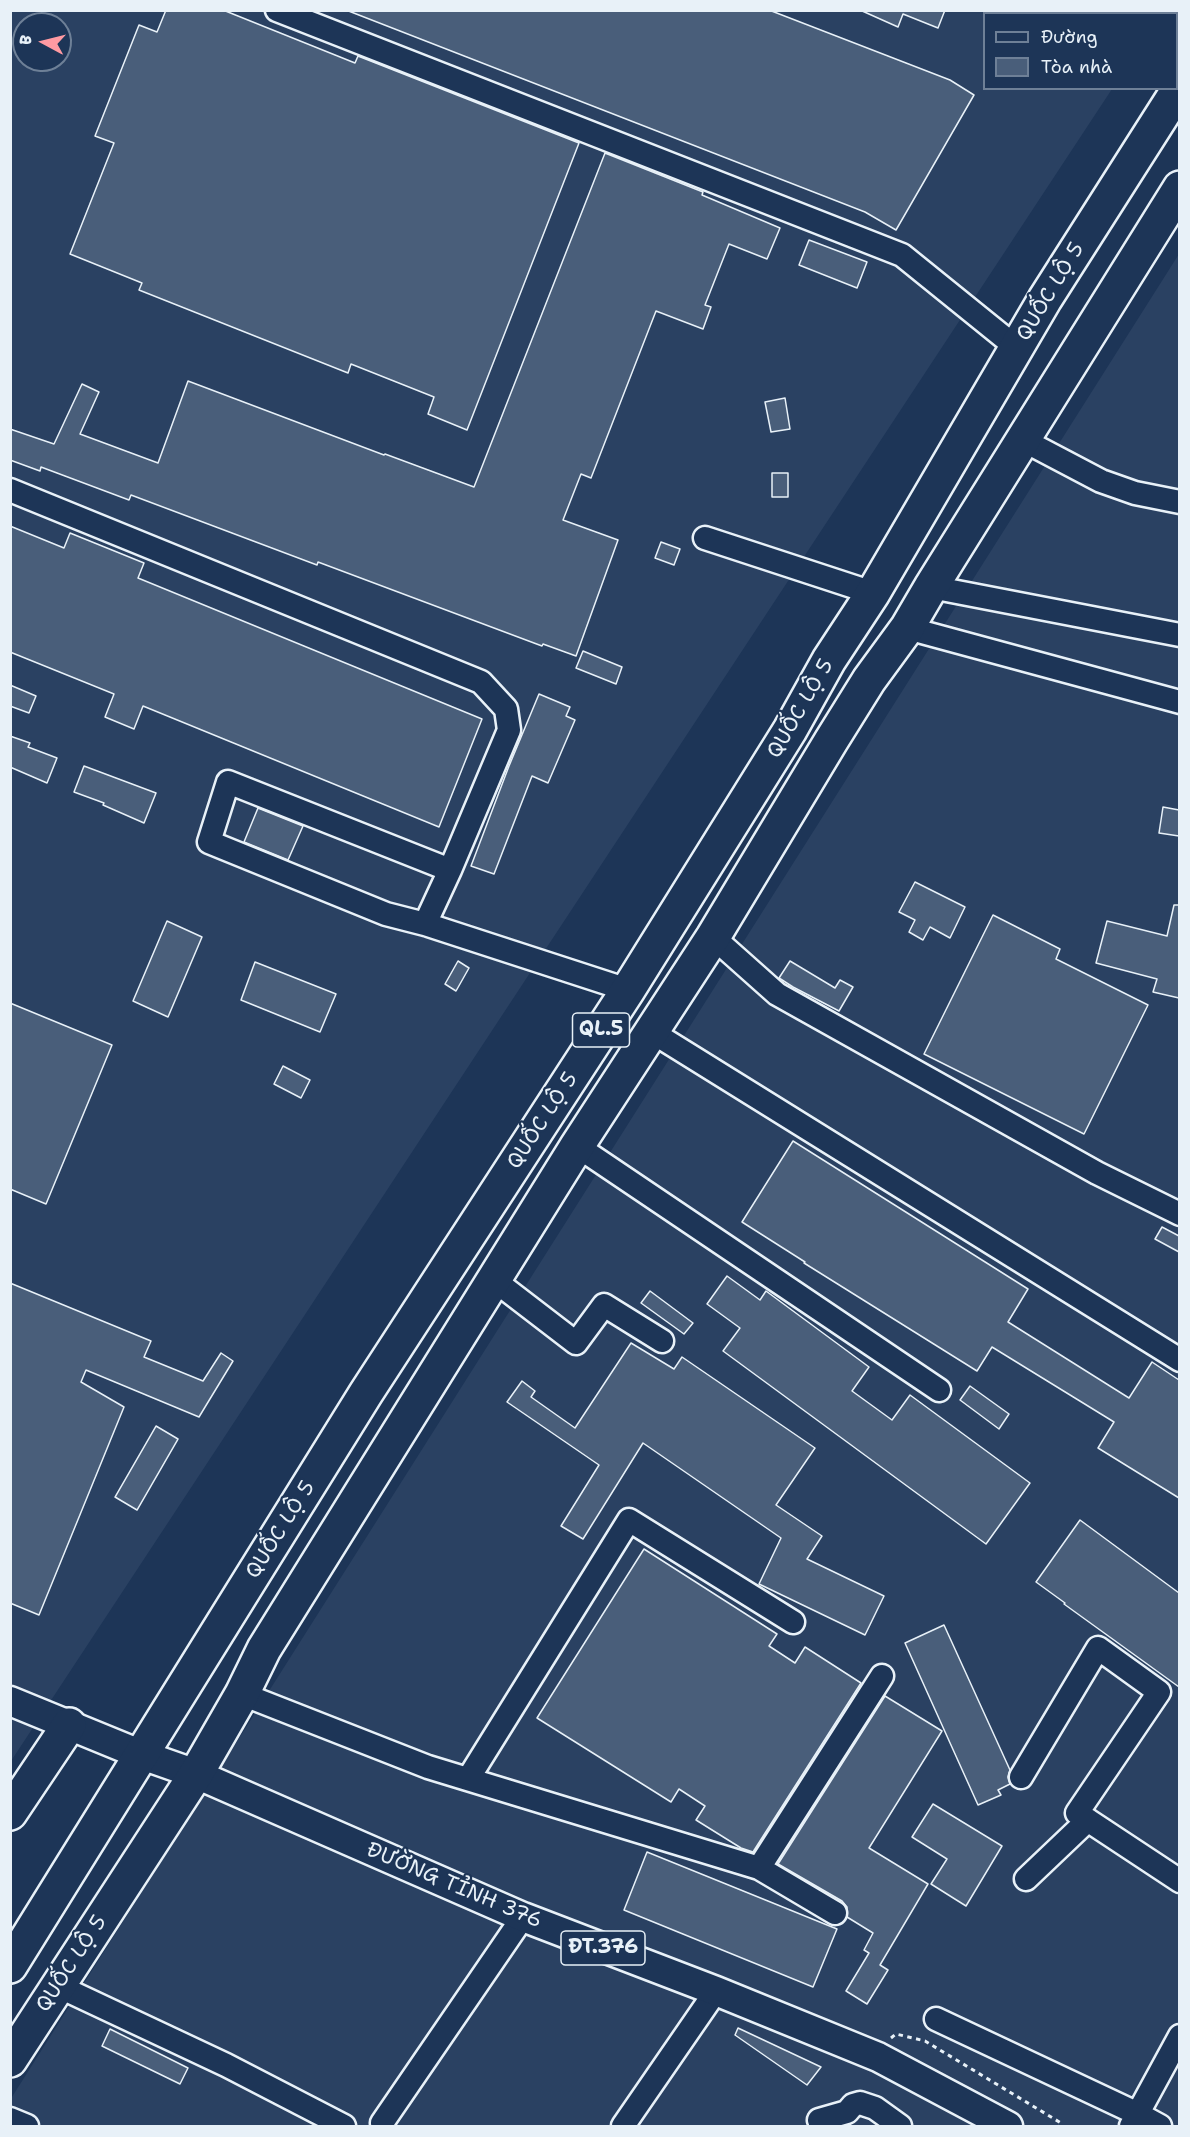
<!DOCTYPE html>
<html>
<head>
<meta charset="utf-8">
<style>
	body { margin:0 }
	#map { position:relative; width:1190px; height:2137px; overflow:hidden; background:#1d3557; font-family:"Shantell Sans",sans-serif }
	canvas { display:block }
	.frame { position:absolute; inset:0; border:12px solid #e8f1f8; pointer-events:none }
	.legend { position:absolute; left:983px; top:12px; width:195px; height:78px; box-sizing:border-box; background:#1d3557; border:2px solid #6e8097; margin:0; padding:8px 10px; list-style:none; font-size:18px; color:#e8f1f8 }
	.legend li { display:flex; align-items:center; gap:12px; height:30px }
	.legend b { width:30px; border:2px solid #6e8097 }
	.north { position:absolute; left:12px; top:12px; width:60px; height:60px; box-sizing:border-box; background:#1d3557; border:2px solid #6e8097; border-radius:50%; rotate:277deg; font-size:16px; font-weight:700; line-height:24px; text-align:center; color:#e8f1f8 }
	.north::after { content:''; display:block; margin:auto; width:21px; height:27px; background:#ff9aa2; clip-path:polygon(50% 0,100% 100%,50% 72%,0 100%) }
</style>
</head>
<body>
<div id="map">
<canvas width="1190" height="2137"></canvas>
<div class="frame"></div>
<ul class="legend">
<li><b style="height:8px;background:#1d3557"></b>Đường</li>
<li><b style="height:16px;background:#495e7a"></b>Tòa nhà</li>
</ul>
<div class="north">B</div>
</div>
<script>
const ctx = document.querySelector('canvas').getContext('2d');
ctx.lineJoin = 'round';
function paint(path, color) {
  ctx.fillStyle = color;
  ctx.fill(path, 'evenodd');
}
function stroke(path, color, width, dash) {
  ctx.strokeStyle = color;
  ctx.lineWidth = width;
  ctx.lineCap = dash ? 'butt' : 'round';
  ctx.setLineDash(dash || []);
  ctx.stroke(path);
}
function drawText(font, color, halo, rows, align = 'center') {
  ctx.font = font + ' "Shantell Sans",sans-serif';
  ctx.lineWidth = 4.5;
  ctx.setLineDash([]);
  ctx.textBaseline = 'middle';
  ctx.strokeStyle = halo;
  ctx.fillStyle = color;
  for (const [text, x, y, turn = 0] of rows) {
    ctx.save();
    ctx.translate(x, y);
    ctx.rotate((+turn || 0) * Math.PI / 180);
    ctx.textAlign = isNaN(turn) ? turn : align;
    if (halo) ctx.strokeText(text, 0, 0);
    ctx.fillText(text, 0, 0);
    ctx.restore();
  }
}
paint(new Path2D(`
	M11,11H1163L1162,14H984V88L1112,89L11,1761ZM24,24H60V60H24Z
	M1179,254V2126H11L10,2100Z`), '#2a4162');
const building = new Path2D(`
	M166,10H223L355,63L358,56L579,143L467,430L428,414L434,397L351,364L348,373L139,290L142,283L70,254L114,143L95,136L139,25L157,32Z
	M346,10H769L950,80L974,95L896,230L865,212Z
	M860,10H945L938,28L903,14L898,27Z
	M605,153L703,192L702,195L780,228L767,259L729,244L705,305L711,307L703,329L656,311L591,478L581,474L563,520L618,540L576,656L543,644L542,646L318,562L317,565L131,495L129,500L41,467L40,471L10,460V429L54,444L82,384L99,392L80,434L158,463L188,381L384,455L385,454L474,487Z
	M809,240L867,262L857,288L799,265Z
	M785,398L790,429L771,432L765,402Z
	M772,473H788V497H772Z
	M10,526L64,548L70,533L144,563L138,578L482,719L439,827L143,706L134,729L105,717L114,694L10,652Z
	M661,542L680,549L674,565L655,558Z
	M583,651L622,667L616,684L576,668Z
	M10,685L36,696L29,713L10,706Z
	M539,694L570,707L566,716L575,720L548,783L532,776L494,874L471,866L509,766Z
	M10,736L30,743L28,747L57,758L47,783L10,767Z
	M84,766L156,793L144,823L103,805L104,803L74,792Z
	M1163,807L1179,810V836L1159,833Z
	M258,808L303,826L288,860L244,842Z
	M915,882L965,907L950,938L930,927L923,940L909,932L915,920L899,912Z
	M1174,905H1179V998L1153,992L1157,979L1096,963L1107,921L1167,936Z
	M993,915L1060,949L1056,959L1148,1005L1084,1134L924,1054Z
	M167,921L202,937L168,1017L133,1001Z
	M458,961L469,968L456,991L445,984Z
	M790,961L835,988L840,980L853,987L839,1011L793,987L779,978Z
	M255,962L336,994L320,1032L241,1000Z
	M10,1003L112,1045L46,1204L10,1189Z
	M283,1066L310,1080L301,1098L274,1084Z
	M793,1141L1028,1289L1008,1322L1129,1398L1152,1362L1179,1380V1498L1098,1448L1114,1422L992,1347L977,1371L804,1263L805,1262L742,1222Z
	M1162,1227L1179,1236V1252L1155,1239Z
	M727,1276L760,1300L766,1291L869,1367L852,1391L892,1420L910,1395L1030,1483L986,1544L723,1351L740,1328L707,1304Z
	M10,1283L151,1341L144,1357L203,1381L221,1353L233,1361L199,1417L86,1370L81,1382L124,1407L39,1615L10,1603Z
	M650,1291L693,1323L684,1334L641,1303Z
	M631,1343L674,1369L682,1357L815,1448L776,1505L822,1536L807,1559L884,1596L865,1635L759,1584L781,1538L643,1443L583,1539L561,1526L599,1465L507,1402L522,1381L535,1391L531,1397L575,1428Z
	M970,1386L1009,1414L999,1429L960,1400Z
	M156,1426L178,1439L137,1510L115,1497Z
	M1080,1520L1179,1593V1687L1064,1604L1065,1603L1036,1582Z
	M644,1549L777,1634L769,1646L795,1663L805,1647L861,1683L753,1852L741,1848L696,1820L705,1806L679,1789L671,1802L537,1718Z
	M944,1625L1010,1770L1008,1777L1010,1784L998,1790L1001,1795L978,1805L905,1643Z
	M885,1696L942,1731L869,1848L928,1884L880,1965L888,1970L867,2004L846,1991L869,1953L864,1950L873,1933L847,1917V1907L842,1901L778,1864Z
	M933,1804L1002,1846L966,1906L931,1884L947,1859L912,1837Z
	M647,1852L837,1929L813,1987L624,1910Z
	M738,2028L821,2067L807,2085L735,2035Z
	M110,2029L188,2068L180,2084L102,2046Z`);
paint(building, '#495e7a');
stroke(building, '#e8f1f8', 1.5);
const minor = new Path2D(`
	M277,10L902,255L1017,348
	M1023,440L1101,481L1135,493L1180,502
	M10,490L481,682L506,709L509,730L450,870L425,924
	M705,538L873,593
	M931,587L1180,635
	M907,628L1180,702
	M450,870L228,782L209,842L386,914L425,924L628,990
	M713,937L777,994L1097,1173L1180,1214
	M652,1032L1180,1360
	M577,1146L939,1390
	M494,1280L576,1343L604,1305L662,1341
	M242,1694L428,1767L759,1868L835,1913
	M1021,1777L1098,1648L1159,1692L1077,1813L1180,1881
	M468,1779L629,1520L793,1622
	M759,1868L882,1676
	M1026,1879L1088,1820
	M58,1986L226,2065L344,2126
	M936,2019L1138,2114L1160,2126
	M10,2119L27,2126
	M819,2120L847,2112L853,2105L860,2103L875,2108L900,2126
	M382,2123L523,1917
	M623,2126L716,1991
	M1131,2126L1180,2036`);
const major = new Path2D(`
	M10,1701L142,1755L196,1774L523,1917L716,1991L878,2057L1008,2126`);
const highway = new Path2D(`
	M10,1813L69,1725
	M10,1966L366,1393L628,990L790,730L829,660L873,593L1045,299L1180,87
	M10,2060L196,1774L242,1694L264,1649L577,1146L713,937L831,741L869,680L907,628L931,587L1180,188`);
stroke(minor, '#e8f1f8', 27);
stroke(major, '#e8f1f8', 33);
stroke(highway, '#e8f1f8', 38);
stroke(new Path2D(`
	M891,2038L896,2034L925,2041L1061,2123L1059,2126`), '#e8f1f8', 3, [4.5, 4.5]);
stroke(minor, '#1d3557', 22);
stroke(major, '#1d3557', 28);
stroke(highway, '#1d3557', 33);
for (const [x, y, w] of [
	[601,1030,57],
	[603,1948,84]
]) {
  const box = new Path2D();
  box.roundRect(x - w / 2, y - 17, w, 34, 4.5);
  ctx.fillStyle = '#1d3557';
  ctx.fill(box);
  stroke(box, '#e8f1f8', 1.5);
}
drawText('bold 20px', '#e8f1f8', null, [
	["QL.5",601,1030],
	["ĐT.376",603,1948]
]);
drawText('21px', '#e8f1f8', '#1d3557', [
	["QUỐC LỘ 5",1051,292,-59],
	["QUỐC LỘ 5",801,709,-60],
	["QUỐC LỘ 5",543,1121,-57],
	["QUỐC LỘ 5",281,1530,-58],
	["ĐƯỜNG TỈNH 376",454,1886,23],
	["QUỐC LỘ 5",72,1964,-57]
]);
</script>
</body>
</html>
